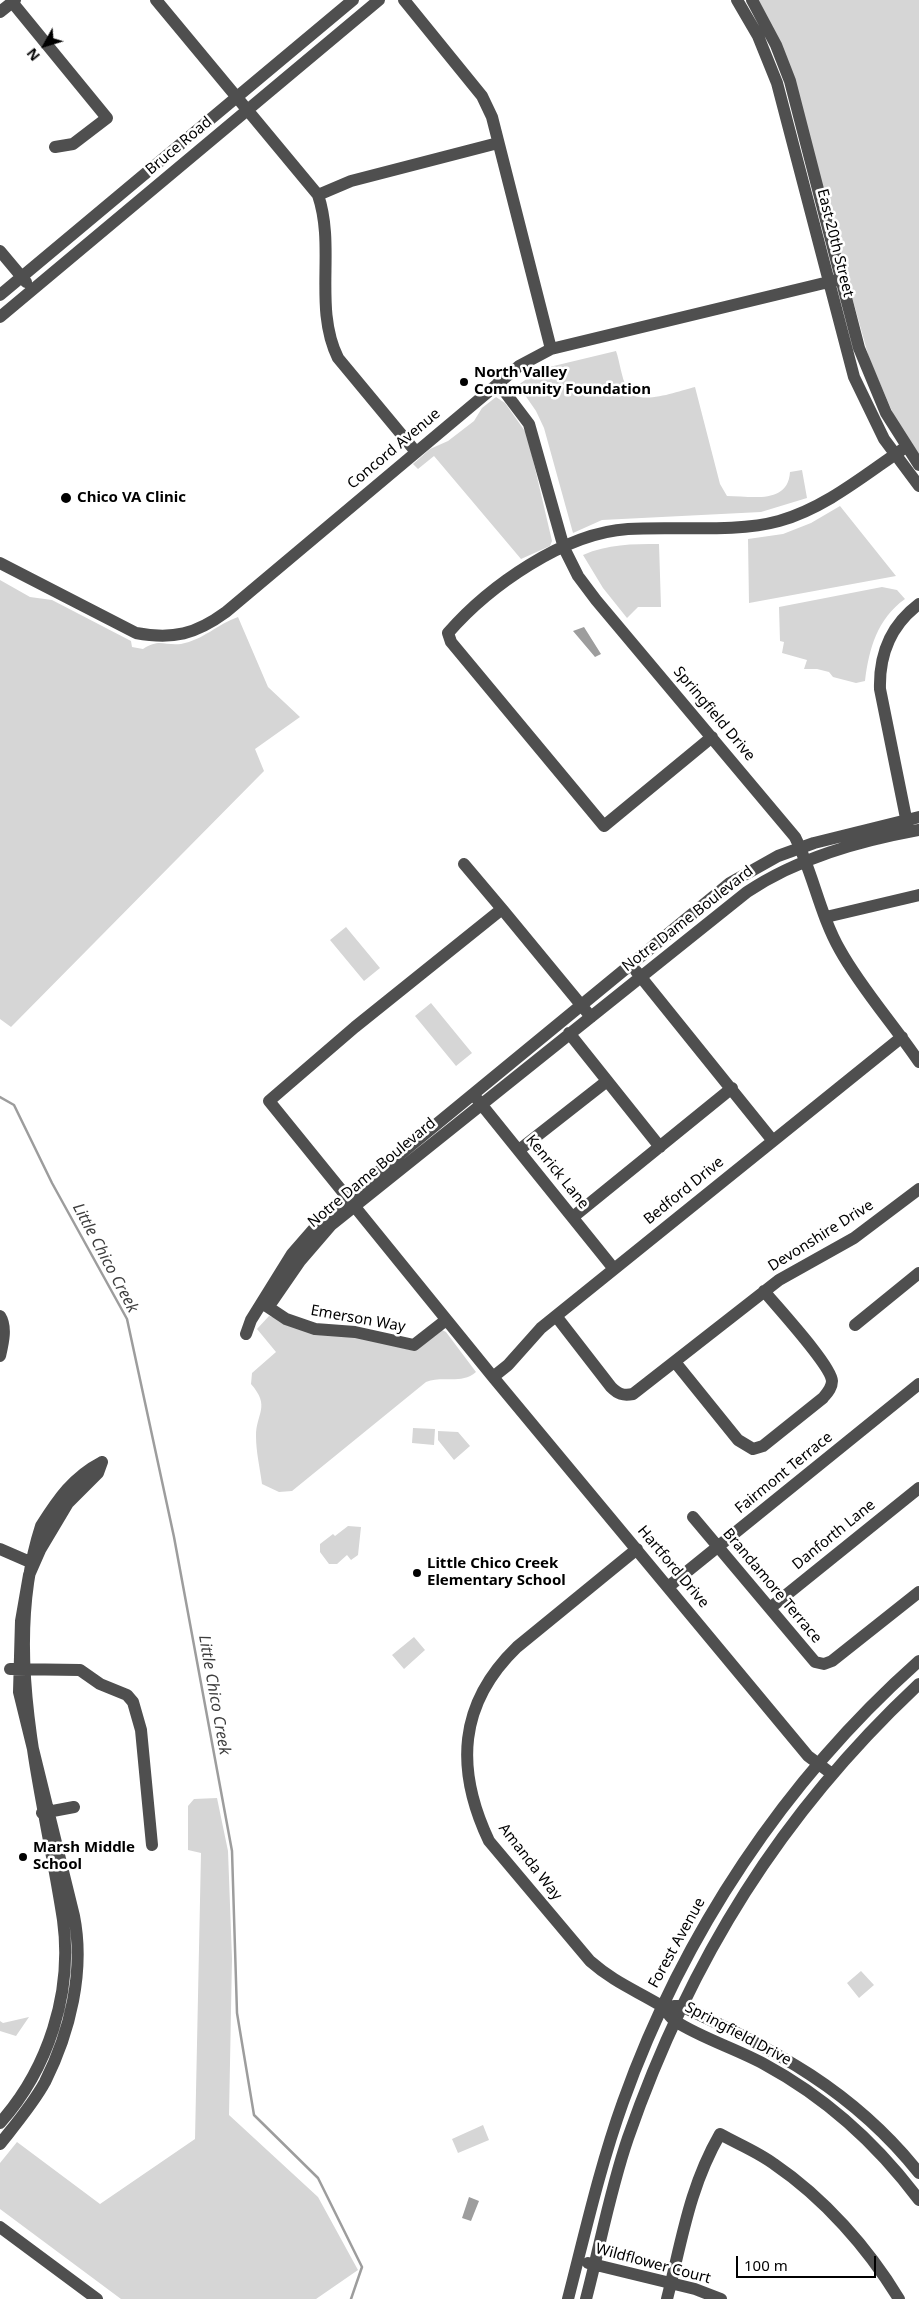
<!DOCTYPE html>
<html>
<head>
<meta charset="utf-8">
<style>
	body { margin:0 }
	#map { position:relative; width:919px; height:2299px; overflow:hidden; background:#fff; font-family:"Noto Sans",sans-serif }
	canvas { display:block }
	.north { position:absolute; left:20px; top:20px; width:50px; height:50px; -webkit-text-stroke:4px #fff; paint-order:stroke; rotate:231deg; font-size:14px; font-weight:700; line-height:20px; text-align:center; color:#000 }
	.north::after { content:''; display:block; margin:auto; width:18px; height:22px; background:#000; clip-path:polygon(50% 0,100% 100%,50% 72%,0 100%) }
	.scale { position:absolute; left:736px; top:2256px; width:140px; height:22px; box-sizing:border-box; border:2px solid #000; border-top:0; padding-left:6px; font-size:15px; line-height:18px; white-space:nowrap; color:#000; -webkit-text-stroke:4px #fff; paint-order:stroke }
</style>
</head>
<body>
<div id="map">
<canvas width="919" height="2299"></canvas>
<div class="north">N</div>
<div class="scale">100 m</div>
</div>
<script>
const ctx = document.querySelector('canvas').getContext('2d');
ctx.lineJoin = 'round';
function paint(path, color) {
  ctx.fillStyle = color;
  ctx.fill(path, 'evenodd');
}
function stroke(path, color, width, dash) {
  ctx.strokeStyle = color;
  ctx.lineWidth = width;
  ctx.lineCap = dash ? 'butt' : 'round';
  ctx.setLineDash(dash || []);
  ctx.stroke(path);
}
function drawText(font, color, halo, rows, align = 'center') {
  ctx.font = font + ' "Noto Sans",sans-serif';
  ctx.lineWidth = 5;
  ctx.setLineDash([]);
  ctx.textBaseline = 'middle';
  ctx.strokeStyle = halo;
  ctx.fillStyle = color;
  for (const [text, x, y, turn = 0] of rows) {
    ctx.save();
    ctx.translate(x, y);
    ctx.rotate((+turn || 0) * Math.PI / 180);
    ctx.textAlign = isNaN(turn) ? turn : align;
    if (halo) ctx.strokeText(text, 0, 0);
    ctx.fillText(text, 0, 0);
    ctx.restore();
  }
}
paint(new Path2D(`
	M757,0H919V455L895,418L869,358L783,49Z
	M616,351C620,362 621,377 627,388C636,408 678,391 695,387L720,484L727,496C751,496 788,505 790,472L802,470L807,498L761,512L602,520L573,533L544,428L536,411L518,385L541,369Z
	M496,397L505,403L527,434L552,541L550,546L521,559L434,456L418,469L413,464L430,449L448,441L474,421L482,408Z
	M840,506L896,576L749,603L748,539L783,534L811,523Z
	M659,544L661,607H638L627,618L603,588L583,555C608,544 632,544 659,544Z
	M0,580L30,597L52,600L131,641L132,647L143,649C160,638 164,646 181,644C203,640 218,624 238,617L268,687L300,717L255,749L264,771L11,1027L0,1019Z
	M882,587L897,590L905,599C877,619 869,649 865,681L856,683L833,677L829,672L817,669H804L807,660L782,653L784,642L780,641L779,607Z
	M346,927L380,968L364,981L330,940Z
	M431,1003L472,1053L456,1066L415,1016Z
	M269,1316L415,1351L442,1330L446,1332L476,1372C461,1385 443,1375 426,1382L292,1491L279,1492L262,1484C260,1468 256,1452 256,1436C256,1413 271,1407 251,1384L252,1373L276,1352L257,1329Z
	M413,1428L435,1429L434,1445L412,1443Z
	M438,1431L458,1432L470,1446L454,1460L438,1440Z
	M348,1526L361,1527L358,1555L351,1560L347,1555L337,1564H329L320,1552V1544L333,1534L335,1536Z
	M414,1637L425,1650L404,1669L392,1655Z
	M217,1798L228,1851L232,1959L229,2115L318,2197L358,2270L316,2299H121L0,2209V2163L17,2142L100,2204L195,2139L201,1853L188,1850V1806L194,1799Z
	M861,1971L874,1985L859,1998L847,1983Z
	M29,2017L16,2036L0,2031V2021L3,2023Z
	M483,2125L489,2140L458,2153L452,2139Z`), '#d6d6d6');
paint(new Path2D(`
	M584,627L601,654L595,657L573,631Z
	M469,2197L479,2201L471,2221L462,2218Z`), '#9d9d9d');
stroke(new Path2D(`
	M0,1097L14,1105L52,1183L127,1319L174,1537L232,1851L237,2013L254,2115L318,2178L362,2267L351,2299`), '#9d9d9d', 2.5);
stroke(new Path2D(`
	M156,0L318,195C336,248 313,307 338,358L416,452
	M404,0L482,96L492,117L551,349
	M737,0L758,36L777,83L854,377L884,439L919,486
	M752,0L776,45L790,81L859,348L886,413L919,465
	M12,2L107,118L73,144L55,147
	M0,12L15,0
	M318,195L351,181L498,143
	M0,251L26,282
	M0,295L353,0
	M0,317L379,0
	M498,383L529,424L564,548L578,576L596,600L795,837C813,873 820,915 840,950C861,988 894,1025 919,1062
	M0,563L136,633C173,640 196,634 226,612L519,366L551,349L841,279
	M712,737L604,826L451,642L448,633C489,586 564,533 628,529C674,526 736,533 779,521C826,508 867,473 906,447
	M908,828L880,689C879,654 891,625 919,604
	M464,864L502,909
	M826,917L919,895
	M636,971L773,1141
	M591,1017L502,909L355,1027L269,1101L493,1377L808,1756L832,1774
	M569,1033L660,1147
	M477,1099L614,1269
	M519,1150L607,1081
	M573,1217L732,1088
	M262,1303L286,1319L315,1329L355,1332L414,1345L446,1320
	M271,1303L300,1261L331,1225L747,892C798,858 859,841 919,830
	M0,1316C7,1327 3,1343 0,1356
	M556,1316L611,1387C618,1394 623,1396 633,1394L779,1280L854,1238L919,1189
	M855,1325L919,1273
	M246,1334L251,1320L292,1254L326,1215L730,883L778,856L814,843L919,817
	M675,1362L738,1440L753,1449L763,1446L823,1398C827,1393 832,1388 832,1381C831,1365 777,1307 764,1291
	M493,1377L508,1365L541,1328L902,1037
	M693,1517L815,1662L824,1664L832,1661L919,1592
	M0,1549L30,1562
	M637,1549L517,1647C458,1704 455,1769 489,1841L590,1961C614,1982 633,1989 660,2005C666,2009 669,2017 675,2021C701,2038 737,2049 764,2064C825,2097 878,2145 919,2200
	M668,1587L919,1384
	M770,1608L919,1488
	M10,1669L80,1670L100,1684L127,1695L133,1702L141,1730L152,1845
	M42,1813L74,1807
	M674,2006H681C775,2050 853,2090 919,2173
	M0,2123C48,2069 73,1993 63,1920C43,1789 0,1653 41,1526C58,1499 73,1477 102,1462
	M0,2144C15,2125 33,2104 45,2082C70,2032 85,1971 74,1916L19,1692L21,1621L29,1575L40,1550L68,1503L98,1473L102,1462
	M0,2227L97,2299
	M588,2263L695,2289L721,2299
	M568,2299C585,2233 600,2166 623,2102C683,1934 785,1780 919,1661
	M586,2299C600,2246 610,2190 628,2138C690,1960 781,1813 919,1684
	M667,2299C682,2240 689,2188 720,2134C738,2144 758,2152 774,2164C824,2198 868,2248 899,2299`), '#4f4f4f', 12);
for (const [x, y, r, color] of [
	[464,382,5,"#000"],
	[66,498,6,"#000"],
	[417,1573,5,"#000"],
	[23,1857,5,"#000"]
]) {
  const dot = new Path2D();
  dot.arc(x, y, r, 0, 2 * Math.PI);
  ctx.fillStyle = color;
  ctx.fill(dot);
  stroke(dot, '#fff', 2);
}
drawText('15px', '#000', '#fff', [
	["Bruce Road",179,146,-40],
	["East 20th Street",835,243,76],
	["Concord Avenue",394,449,-40],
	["Springfield Drive",714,714,50],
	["Notre Dame Boulevard",688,919,-38],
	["Kenrick Lane",557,1172,51],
	["Notre Dame Boulevard",372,1173,-40],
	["Bedford Drive",684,1191,-39],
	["Devonshire Drive",821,1236,-32],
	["Emerson Way",358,1319,10],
	["Fairmont Terrace",784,1473,-39],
	["Danforth Lane",834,1535,-39],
	["Hartford Drive",673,1567,50],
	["Brandamore Terrace",772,1586,50],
	["Amanda Way",530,1862,52],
	["Forest Avenue",677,1943,-61],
	["Springfield Drive",738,2034,28],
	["Wildflower Court",653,2264,15]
]);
drawText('bold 15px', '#000', '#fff', [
	["North Valley",474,373],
	["Community Foundation",474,390],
	["Chico VA Clinic",77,498],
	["Little Chico Creek",427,1564],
	["Elementary School",427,1581],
	["Marsh Middle",33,1848],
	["School",33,1865]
], 'left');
drawText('italic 16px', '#3e3e3e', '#fff', [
	["Little Chico Creek",105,1258,62],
	["Little Chico Creek",214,1695,80]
]);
</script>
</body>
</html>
